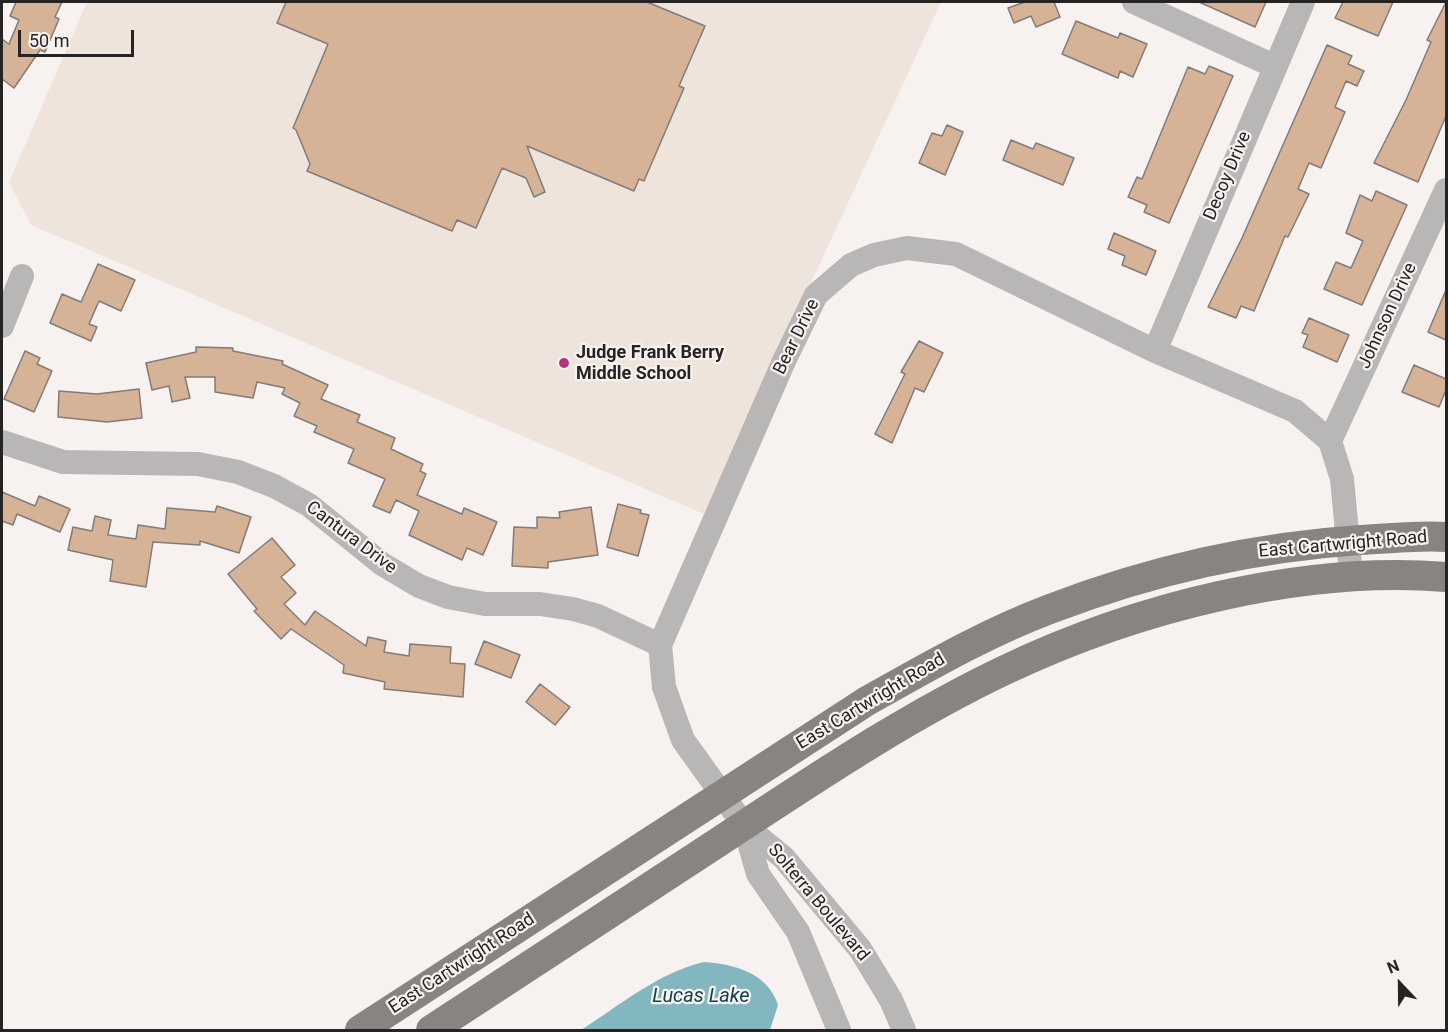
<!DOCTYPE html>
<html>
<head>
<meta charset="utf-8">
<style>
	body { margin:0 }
	#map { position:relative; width:1448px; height:1032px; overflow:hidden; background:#f7f2ef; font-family:Roboto,sans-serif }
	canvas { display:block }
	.frame { position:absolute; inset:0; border:3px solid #262423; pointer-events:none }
	.north { position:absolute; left:1370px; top:954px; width:60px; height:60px; -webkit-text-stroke:4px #f7f2ef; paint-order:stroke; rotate:338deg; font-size:16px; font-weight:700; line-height:24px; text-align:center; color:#262423 }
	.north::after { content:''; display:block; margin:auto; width:21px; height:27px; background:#262423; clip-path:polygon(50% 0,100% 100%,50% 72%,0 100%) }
	.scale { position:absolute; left:18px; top:30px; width:116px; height:27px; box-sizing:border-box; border:3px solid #262423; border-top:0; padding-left:8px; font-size:18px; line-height:21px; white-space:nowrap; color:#262423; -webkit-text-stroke:4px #f7f2ef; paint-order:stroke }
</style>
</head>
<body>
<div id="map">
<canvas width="1448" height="1032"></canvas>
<div class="frame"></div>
<div class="north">N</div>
<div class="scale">50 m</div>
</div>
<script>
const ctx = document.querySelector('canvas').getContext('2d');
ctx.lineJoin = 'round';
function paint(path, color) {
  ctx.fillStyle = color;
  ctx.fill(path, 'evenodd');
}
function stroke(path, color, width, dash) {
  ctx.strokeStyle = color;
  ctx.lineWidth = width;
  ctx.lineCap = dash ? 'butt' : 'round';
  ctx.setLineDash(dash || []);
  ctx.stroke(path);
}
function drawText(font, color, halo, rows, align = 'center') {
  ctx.font = font + ' Roboto,sans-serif';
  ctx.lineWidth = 4.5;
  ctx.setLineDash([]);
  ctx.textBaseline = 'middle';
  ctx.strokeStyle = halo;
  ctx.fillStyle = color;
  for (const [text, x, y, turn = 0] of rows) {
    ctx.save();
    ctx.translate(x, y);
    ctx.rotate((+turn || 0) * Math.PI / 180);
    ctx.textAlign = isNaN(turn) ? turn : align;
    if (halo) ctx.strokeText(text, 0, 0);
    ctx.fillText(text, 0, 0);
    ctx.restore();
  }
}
paint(new Path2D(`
	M87,2H941L704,514L31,225L9,182Z`), '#efe4db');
paint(new Path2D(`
	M704,962C734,964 768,973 778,1005L770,1030H581C620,1005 658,973 704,962Z`), '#83b7bf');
const building = new Path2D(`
	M16,2H62L55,17L59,19L45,52L40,50L14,88L2,79V39L9,44L19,20L10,16Z
	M286,2H647L705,26L679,86L684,88L644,181L639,179L634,191L527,146L545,192L534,197L526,178L502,168L476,228L457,220L452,231L307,171L310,164L296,130L293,128L328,44L277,23Z
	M1025,2H1054L1060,17L1036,27L1031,16L1014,23L1008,8Z
	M1199,2H1266L1255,27Z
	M1343,2H1393L1378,36L1335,18Z
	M1446,2V116L1418,182L1374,163L1406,100L1431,42L1427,40Z
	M1076,21L1118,38L1120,33L1147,44L1133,77L1120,71L1118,78L1062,54Z
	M1327,45L1352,56L1348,64L1364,71L1357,86L1346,81L1335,107L1345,112L1321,168L1309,163L1298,189L1309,194L1288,237L1285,236L1254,311L1241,306L1236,318L1208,307L1242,238Z
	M1209,66L1233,76L1169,223L1144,212L1147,205L1128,197L1137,177L1142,179L1188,67L1205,74Z
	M947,125L963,132L945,175L919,163L932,133L942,136Z
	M1011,140L1033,149L1036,143L1074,158L1063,185L1003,160Z
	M1376,191L1407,205L1362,305L1324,289L1336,262L1351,268L1363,241L1346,233L1360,195L1372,201Z
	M1114,233L1156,251L1146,275L1122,265L1125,256L1108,249Z
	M98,264L135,280L121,311L99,301L89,324L97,327L91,341L50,323L62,294L81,302Z
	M1446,290V340L1428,332Z
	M1309,318L1349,335L1337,362L1303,347L1308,335L1302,333Z
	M919,341L943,353L924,392L915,388L892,443L875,434L905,374L901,372Z
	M196,347L233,348V351L283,361L282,364L328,385L321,399L360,415L357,422L395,438L391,449L423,464L420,471L426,474L417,495L462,514L464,508L497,522L483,555L467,548L462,560L409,535L419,511L396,500L390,513L373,506L385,479L348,463L354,449L314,432L317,426L294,416L300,403L282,394L285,388L257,382L253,398L215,392V377H185L190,398L172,402L169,386L152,390L146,363L196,352Z
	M25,351L40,358L37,364L52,371L34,412L4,399Z
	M1414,365L1446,379V390L1439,407L1402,392Z
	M139,389L142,418L107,422L58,417L59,391L97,394Z
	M2,492L35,506L39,496L70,509L60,532L17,514L13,525L2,521Z
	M618,504L641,510L640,513L649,515L638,556L607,547Z
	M217,506L251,517L239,553L200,541V545L153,542L146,587L110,581L113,560L68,550L73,527L92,531L95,516L111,520L108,535L136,539L138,525L165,529L167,508L215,512Z
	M591,507L598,555L548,562V568L512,566L514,527L537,528V517L560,518L559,512Z
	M272,538L295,565L281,577L296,593L284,604L305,625L315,611L366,646L368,637L386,641L384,652L409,656L410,644L451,647L450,663L465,664L463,697L384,689L385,682L343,673L344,665L291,629L281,639L254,611L257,609L228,574Z
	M484,641L520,655L511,678L475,664Z
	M540,684L570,707L555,725L526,702Z`);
paint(building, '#d6b297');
stroke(building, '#817c79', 1.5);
stroke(new Path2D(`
	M1134,2L1274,66
	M2,326L22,276
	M1155,351L1303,2
	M1330,441L1446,190
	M2,442L63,462L198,464L238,472L274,486L309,505L382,564L419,586L448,597L485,604H540L573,609L598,616L660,645
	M744,825L683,740L664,687L660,645L784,361L816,295L851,265L874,255L907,248L956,254L1155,351L1295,411L1330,441L1342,479L1351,575
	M839,1030L798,932L758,874L744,825L784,858L860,949L891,1000L904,1030`), '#b9b7b6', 24);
stroke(new Path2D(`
	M360,1030L867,701C926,668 986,633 1050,609C1149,571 1254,547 1360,540C1389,539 1418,535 1446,537
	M431,1030C526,968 621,906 717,843C810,782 904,718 1005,670C1135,608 1303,565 1446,577`), '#888482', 30);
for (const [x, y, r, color] of [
	[564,363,6,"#b3327c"]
]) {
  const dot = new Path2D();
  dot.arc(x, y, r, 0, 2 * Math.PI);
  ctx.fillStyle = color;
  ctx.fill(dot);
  stroke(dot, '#f7f2ef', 2);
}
drawText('18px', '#262423', '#f7f2ef', [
	["Decoy Drive",1228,176,-67],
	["Johnson Drive",1388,316,-65],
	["Bear Drive",797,337,-64],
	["Cantura Drive",351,538,37],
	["East Cartwright Road",1343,545,-5],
	["East Cartwright Road",871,702,-31],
	["Solterra Boulevard",818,903,50],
	["East Cartwright Road",462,964,-33]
]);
drawText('bold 18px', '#262423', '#f7f2ef', [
	["Judge Frank Berry",576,353],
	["Middle School",576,374]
], 'left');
drawText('italic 20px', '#13434a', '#f7f2ef', [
	["Lucas Lake",701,997]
]);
</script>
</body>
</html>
